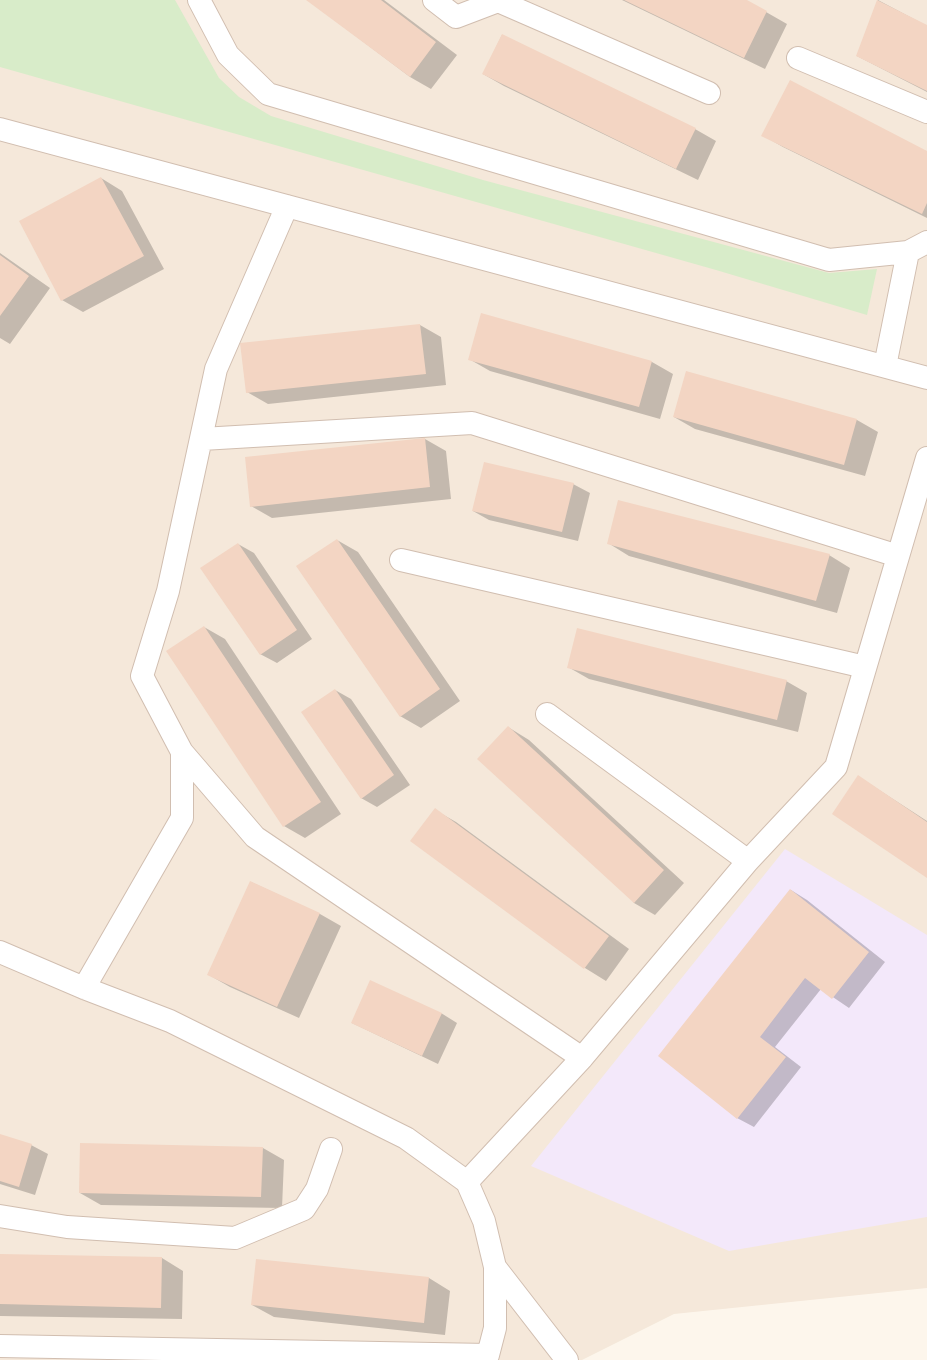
<!DOCTYPE html>
<html>
<head>
<meta charset="utf-8">
<style>
	body { margin:0 }
	canvas { display:block; background:#fdf6ec }
</style>
</head>
<body>
<canvas width="927" height="1360"></canvas>
<script>
const ctx = document.querySelector('canvas').getContext('2d');
ctx.lineJoin = 'round';
function paint(path, color) {
  ctx.fillStyle = color;
  ctx.fill(path, 'evenodd');
}
function stroke(path, color, width, dash) {
  ctx.strokeStyle = color;
  ctx.lineWidth = width;
  ctx.lineCap = dash ? 'butt' : 'round';
  ctx.setLineDash(dash || []);
  ctx.stroke(path);
}
paint(new Path2D(`
	M0,0H927V1288L674,1314L582,1360H0Z`), '#f5e8da');
paint(new Path2D(`
	M785,849L927,935V1217L729,1251L531,1166Z`), '#f3e8fa');
paint(new Path2D(`
	M0,0H175L219,78L239,97L271,116L483,180L829,273L877,269L867,315L716,270L0,67Z`), '#d8ecc9');
paint(new Path2D(`
	M308,0H384L457,55L431,89L410,77Z
	M622,0H745L787,24L765,69Z
	M878,0L927,26V92L857,56Z
	M502,35L695,129L716,141L698,180L504,86L483,74Z
	M762,135L927,152V218L783,147Z
	M101,178L122,191L164,269L83,312L62,300Z
	M0,253L50,288L10,344L0,338Z
	M420,325L441,337L446,385L268,404L247,392L242,344Z
	M469,359L652,362L673,374L660,419L490,371Z
	M674,417L857,420L878,432L865,476L695,429Z
	M425,439L446,451L451,499L272,518L251,506Z
	M573,484L590,493L578,541L489,520L473,511Z
	M337,540L358,552L460,701L421,728L400,716Z
	M608,543L829,555L850,568L837,613L629,556Z
	M238,544L254,553L312,639L277,663L260,654Z
	M204,627L225,639L341,814L305,838L284,826Z
	M568,667L786,681L807,693L798,732L589,679Z
	M335,690L351,699L410,785L377,807L361,798Z
	M508,727L529,740L684,883L655,915L634,903Z
	M859,777L927,821V876Z
	M435,810L456,822L629,949L606,981L585,968L412,841Z
	M251,882L320,914L341,926L299,1018L230,987L209,975Z
	M791,890L807,900L885,962L849,1008L821,989L775,1047L801,1067L754,1127L737,1118Z
	M441,1013L457,1023L438,1064L352,1023Z
	M0,1135L31,1145L48,1154L35,1195L0,1184Z
	M263,1148L284,1160L282,1208L101,1205L80,1193Z
	M0,1255L162,1258L183,1271L182,1319L0,1316Z
	M429,1278L450,1291L445,1335L274,1317L252,1305Z`), '#0003');
paint(new Path2D(`
	M306,0H381L436,42L410,77Z
	M624,0H747L767,11L744,58Z
	M877,0L927,25V91L856,56Z
	M502,34L696,128L676,169L482,74Z
	M790,80L927,151V203L922,214L761,136Z
	M101,177L144,256L61,301L19,221Z
	M0,255L29,276L0,316Z
	M481,313L652,361L639,407L468,360Z
	M420,324L426,374L246,393L240,343Z
	M686,371L857,419L844,465L673,417Z
	M425,438L430,487L250,507L245,457Z
	M484,462L574,483L562,532L472,511Z
	M618,500L830,554L816,601L607,544Z
	M337,539L440,689L400,717L296,566Z
	M238,543L297,630L260,655L200,568Z
	M204,626L321,802L283,827L166,651Z
	M577,628L787,680L777,720L567,668Z
	M335,689L394,775L361,799L301,712Z
	M508,726L664,870L634,903L477,759Z
	M858,775L927,822V878L832,814Z
	M435,808L609,936L584,969L410,841Z
	M250,881L320,913L277,1007L207,975Z
	M790,889L869,952L832,999L805,978L760,1037L786,1057L737,1119L658,1056Z
	M370,980L442,1013L422,1056L351,1023Z
	M0,1134L32,1144L19,1187L0,1181Z
	M80,1143L263,1147L261,1197L79,1193Z
	M0,1254L162,1257L161,1308L0,1304Z
	M256,1259L429,1277L424,1323L251,1305Z`), '#f3d5c3');
const minor = new Path2D(`
	M199,0L228,55L268,94L829,260L908,252L927,242
	M434,0L456,17L498,1L709,93
	M798,58L927,112
	M0,129L927,378
	M287,206L216,369L168,591L142,676L182,752L255,837L582,1058
	M885,366L908,252
	M202,439L472,423L898,556
	M401,560L865,667
	M547,714L748,861
	M0,952L84,988L170,1021L406,1138L467,1182L484,1221L495,1267V1328L488,1355L484,1360
	M84,988L182,818V752
	M467,1182L582,1058L748,861L836,767L927,458
	M0,1216L67,1227L235,1238L304,1209L317,1189L331,1149
	M495,1267L567,1360
	M0,1346L488,1355`);
stroke(minor, '#d1beb0', 24);
stroke(minor, '#fff', 22);
</script>
</body>
</html>
